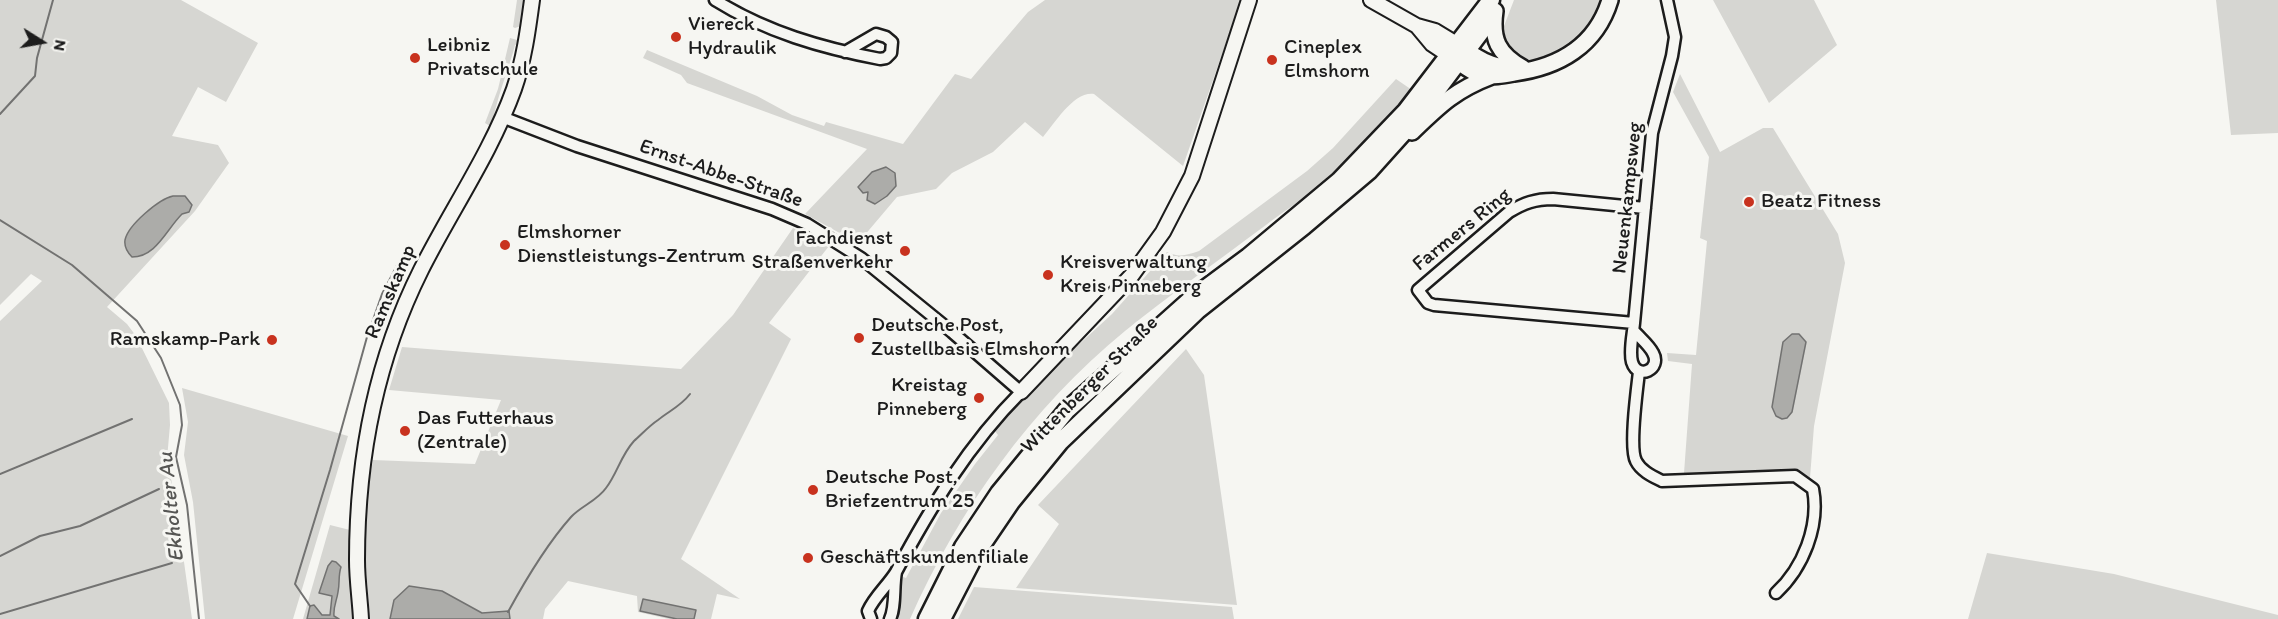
<!DOCTYPE html>
<html>
<head>
<meta charset="utf-8">
<style>
	body { margin:0 }
	#map { position:relative; width:2278px; height:619px; overflow:hidden; background:#f6f6f2; font-family:Itim,sans-serif }
	canvas { display:block }
	.north { position:absolute; left:12px; top:12px; width:60px; height:60px; -webkit-text-stroke:4px #f6f6f2; paint-order:stroke; rotate:101deg; font-size:16px; font-weight:700; line-height:24px; text-align:center; color:#1c1c1c }
	.north::after { content:''; display:block; margin:auto; width:21px; height:27px; background:#1c1c1c; clip-path:polygon(50% 0,100% 100%,50% 72%,0 100%) }
</style>
</head>
<body>
<div id="map">
<canvas width="2278" height="619"></canvas>
<div class="north">N</div>
</div>
<script>
const ctx = document.querySelector('canvas').getContext('2d');
ctx.lineJoin = 'round';
function paint(path, color) {
  ctx.fillStyle = color;
  ctx.fill(path, 'evenodd');
}
function stroke(path, color, width, dash) {
  ctx.strokeStyle = color;
  ctx.lineWidth = width;
  ctx.lineCap = dash ? 'butt' : 'round';
  ctx.setLineDash(dash || []);
  ctx.stroke(path);
}
function drawText(font, color, halo, rows, align = 'center') {
  ctx.font = font + ' Itim,sans-serif';
  ctx.lineWidth = 6;
  ctx.setLineDash([]);
  ctx.textBaseline = 'middle';
  ctx.strokeStyle = halo;
  ctx.fillStyle = color;
  for (const [text, x, y, turn = 0] of rows) {
    ctx.save();
    ctx.translate(x, y);
    ctx.rotate((+turn || 0) * Math.PI / 180);
    ctx.textAlign = isNaN(turn) ? turn : align;
    if (halo) ctx.strokeText(text, 0, 0);
    ctx.fillText(text, 0, 0);
    ctx.restore();
  }
}
paint(new Path2D(`
	M0,0H181L258,43L226,102L198,87L172,136L218,145L229,163L195,211L107,307L127,324L136,336L169,403L170,425L167,459L175,498L192,619H0V321L42,281L31,274L0,305Z
	M517,0H525L521,26L515,28L513,27Z
	M1045,0H1241L1183,166L1094,94C1074,91 1055,123 1043,137L1025,122L993,152L952,173L936,189L897,197L858,243L805,214L867,149L687,83L681,75L643,58L647,50L757,96L792,115L824,126L826,122L903,144L955,74L971,79L1028,12Z
	M1514,0H1601C1592,27 1552,72 1519,58C1512,55 1505,44 1499,38L1505,34L1504,26Z
	M1713,0H1814L1837,45L1769,103Z
	M2216,0H2278V133L2231,135Z
	M510,38L521,41L520,43L515,45C512,59 492,112 494,120L490,126L485,123L498,89Z
	M1680,74L1720,152L1763,128H1773L1838,234L1845,263L1814,426L1810,478L1797,472L1684,473L1692,364L1668,361L1667,353L1696,355L1707,241L1700,238L1709,157L1673,92Z
	M1396,79L1412,90C1384,123 1354,155 1321,184C1304,199 1284,211 1266,225C1219,260 1171,294 1125,331C1031,408 959,509 910,619H899L900,576L906,578L941,513L975,464L998,435L994,430L1025,394L1112,314L1167,252C1179,258 1187,255 1199,251L1307,171L1333,148Z
	M793,228L829,246L769,323L791,339L681,559L740,599L717,594L711,619H669L638,612L637,596L568,581L545,609L543,619H370L366,569V501L373,460L475,464L501,400L389,390L402,347L681,369L733,315Z
	M1186,349L1204,375L1237,605L1016,588L1059,524L1038,505Z
	M182,388L348,436L293,619H205L193,502L184,455L188,422Z
	M330,525L350,530L355,619H303Z
	M1987,553L2114,574L2278,615V619H1968Z
	M974,587L1232,607L1234,619H958Z`), '#d6d6d2');
const water = new Path2D(`
	M886,167L895,173L896,186L887,196L875,204L867,200L868,192L863,193L858,187L872,172Z
	M173,196H185L192,205L189,212L182,214C166,230 156,257 132,257C127,252 124,247 125,240C128,225 159,199 173,196Z
	M1792,334H1799L1806,342L1792,412L1787,418L1782,419L1776,416L1772,407L1783,342Z
	M332,561L336,562L341,567C338,576 340,583 338,592C337,600 333,607 334,616L339,619H307L310,606L314,605L322,615H330L332,596L319,593L328,566Z
	M409,586L442,591L482,613L509,611L510,619H390L394,600Z
	M643,599L696,610L694,619H677L640,611Z`);
paint(water, '#acaca9');
stroke(water, '#727271', 1.5);
stroke(new Path2D(`
	M0,114L35,76L37,58L53,0
	M0,220L72,265L137,321L161,358L180,405L182,425L176,457L187,505L199,619
	M0,474L132,419
	M0,556L40,536L80,526L159,489
	M310,606L295,584L330,470L367,337L382,294L402,256
	M508,612C526,579 546,545 571,517C581,506 597,501 606,488C617,474 621,455 634,441C642,434 649,426 658,420C669,411 681,406 690,394
	M0,614L172,563`), '#727271', 2);
const minor = new Path2D(`
	M715,0C766,32 822,48 880,59L886,58L891,53L892,42L886,37L876,34L845,52
	M502,117L577,146L772,209L807,224L861,258L952,332L1021,392C969,444 930,508 896,572
	M1634,323L1434,305L1428,303L1418,290L1509,212C1524,203 1535,199 1553,199L1645,208
	M1634,331C1640,338 1649,345 1653,353C1662,369 1638,381 1632,362C1629,351 1633,334 1634,323L1652,133L1672,56L1675,37L1667,0
	M1639,372C1637,389 1629,448 1636,461C1641,471 1652,476 1662,481L1795,476L1813,489C1820,526 1803,568 1776,593
	M871,619L868,611C874,597 888,585 896,572C893,587 896,607 890,619`);
const tertiary = new Path2D(`
	M1371,0L1417,26L1435,31L1458,45
	M1417,26L1432,44L1450,56
	M1021,392L1132,275L1163,232L1192,176L1249,0
	M361,619C360,600 357,580 357,560C357,461 376,360 421,270C451,210 491,153 514,89C524,60 528,30 532,0`);
const secondary = new Path2D(`
	M1495,11C1491,39 1498,54 1523,68
	M1458,45C1475,57 1492,68 1514,68
	M1450,56C1460,62 1470,72 1481,75C1492,77 1503,75 1514,73C1559,67 1596,46 1610,0
	M1412,132C1440,105 1455,90 1492,76`);
const primary = new Path2D(`
	M927,619L963,547L999,493L1067,410L1190,300L1248,257L1339,181L1406,111L1491,0
	M942,619L975,555L1011,502L1060,442L1198,310L1304,226L1369,171L1413,122L1486,25`);
stroke(minor, '#1c1c1c', 15);
stroke(tertiary, '#1c1c1c', 18);
stroke(secondary, '#1c1c1c', 20);
stroke(primary, '#1c1c1c', 21);
stroke(minor, '#f6f6f2', 10);
stroke(tertiary, '#f6f6f2', 14);
stroke(secondary, '#f6f6f2', 15);
stroke(primary, '#f6f6f2', 16);
for (const [x, y, r, color] of [
	[676,37,6,"#c8321e"],
	[415,58,6,"#c8321e"],
	[1272,60,6,"#c8321e"],
	[1749,202,6,"#c8321e"],
	[505,245,6,"#c8321e"],
	[905,251,6,"#c8321e"],
	[1048,275,6,"#c8321e"],
	[859,338,6,"#c8321e"],
	[272,340,6,"#c8321e"],
	[979,398,6,"#c8321e"],
	[405,431,6,"#c8321e"],
	[813,490,6,"#c8321e"],
	[808,558,6,"#c8321e"]
]) {
  const dot = new Path2D();
  dot.arc(x, y, r, 0, 2 * Math.PI);
  ctx.fillStyle = color;
  ctx.fill(dot);
  stroke(dot, '#f6f6f2', 2);
}
drawText('21px', '#1c1c1c', '#f6f6f2', [
	["Viereck",688,25],
	["Hydraulik",688,49],
	["Leibniz",427,46],
	["Privatschule",427,70],
	["Cineplex",1284,48],
	["Elmshorn",1284,72],
	["Beatz Fitness",1761,202],
	["Elmshorner",517,233],
	["Dienstleistungs-Zentrum",517,257],
	["Fachdienst",893,239,"right"],
	["Straßenverkehr",893,263,"right"],
	["Kreisverwaltung",1060,263],
	["Kreis Pinneberg",1060,287],
	["Deutsche Post,",871,326],
	["Zustellbasis Elmshorn",871,350],
	["Ramskamp-Park",260,340,"right"],
	["Kreistag",967,386,"right"],
	["Pinneberg",967,410,"right"],
	["Das Futterhaus",417,419],
	["(Zentrale)",417,443],
	["Deutsche Post,",825,478],
	["Briefzentrum 25",825,502],
	["Geschäftskundenfiliale",820,558]
], 'left');
drawText('21px', '#1c1c1c', '#f6f6f2', [
	["Ernst-Abbe-Straße",721,174,19],
	["Neuenkampsweg",1628,198,-84],
	["Farmers Ring",1462,230,-39],
	["Ramskamp",391,292,-67],
	["Wittenberger Straße",1090,385,-45]
]);
drawText('italic 22px', '#565654', '#f6f6f2', [
	["Ekholter Au",172,507,-96]
]);
</script>
</body>
</html>
